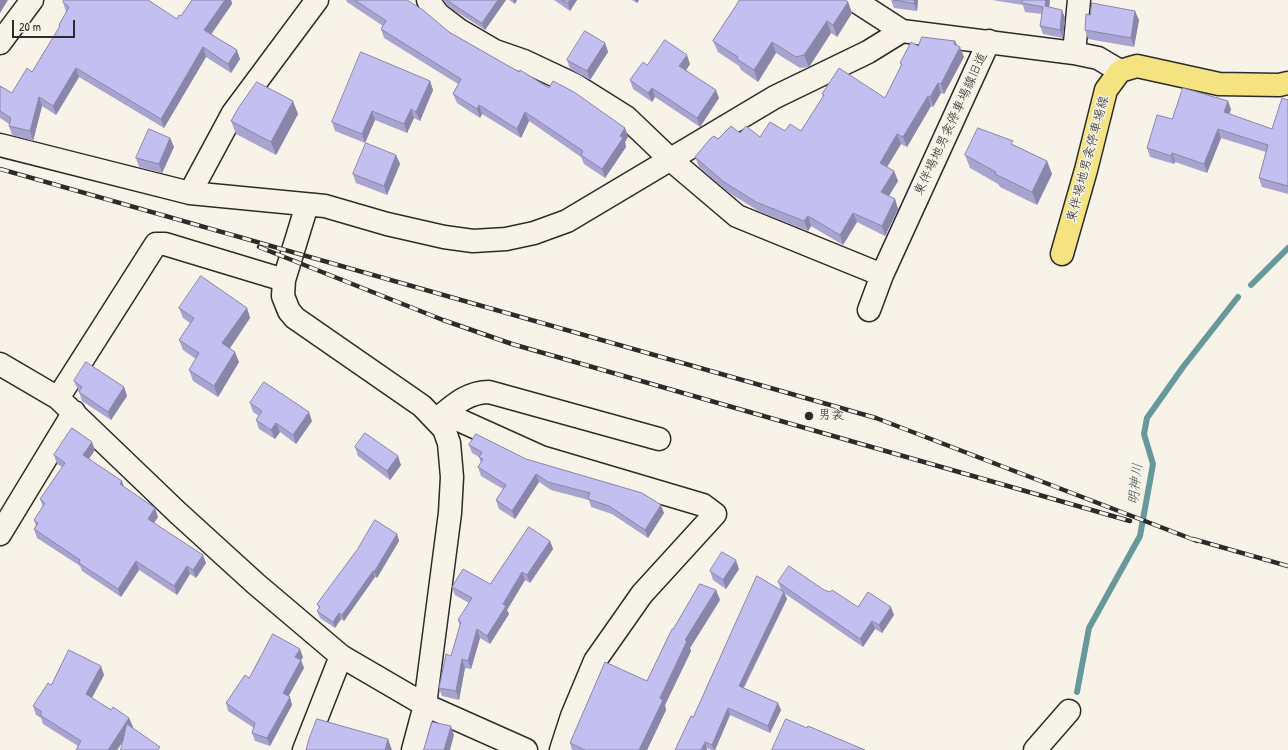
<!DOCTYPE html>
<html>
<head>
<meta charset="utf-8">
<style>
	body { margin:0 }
	#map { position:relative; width:1288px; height:750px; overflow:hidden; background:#f7f3e8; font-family:"Patrick Hand",sans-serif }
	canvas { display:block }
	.scale { position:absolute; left:12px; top:20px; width:63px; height:18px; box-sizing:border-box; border:2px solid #2b2b2b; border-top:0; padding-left:5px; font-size:12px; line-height:14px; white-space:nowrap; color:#2b2b2b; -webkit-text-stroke:3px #f7f3e8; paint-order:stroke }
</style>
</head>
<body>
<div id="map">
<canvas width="1288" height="750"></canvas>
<div class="scale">20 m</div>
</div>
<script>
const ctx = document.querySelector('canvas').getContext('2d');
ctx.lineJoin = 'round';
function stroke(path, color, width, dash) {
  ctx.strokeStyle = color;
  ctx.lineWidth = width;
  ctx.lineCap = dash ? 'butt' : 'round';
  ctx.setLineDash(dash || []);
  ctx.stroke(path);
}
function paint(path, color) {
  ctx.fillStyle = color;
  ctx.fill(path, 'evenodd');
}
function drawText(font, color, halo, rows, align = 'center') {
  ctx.font = font + ' "Patrick Hand","Klee One",sans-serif';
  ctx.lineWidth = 3;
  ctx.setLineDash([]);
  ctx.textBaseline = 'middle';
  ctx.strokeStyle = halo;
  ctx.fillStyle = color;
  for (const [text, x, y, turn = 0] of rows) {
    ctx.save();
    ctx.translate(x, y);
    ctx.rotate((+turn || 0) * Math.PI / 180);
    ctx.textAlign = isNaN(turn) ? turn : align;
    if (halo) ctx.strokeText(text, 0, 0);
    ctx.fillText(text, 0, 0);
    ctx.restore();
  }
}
stroke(new Path2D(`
	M1251,285L1288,248
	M1077,692L1089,628L1140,536L1153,464L1144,434L1147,418L1183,367L1238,297`), '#67989c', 6);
const minor = new Path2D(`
	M428,0L438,14L459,30L495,51L524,61L575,85L626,117L671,160L737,216L882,275
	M854,0L902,31
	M0,43L32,0
	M1074,53L1079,0
	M0,145L190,193L325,206L387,224L444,237L473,241L506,239L534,233L567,221L775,97L868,52L902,31L1074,53L1098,58L1120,71
	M190,193L233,113L317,0
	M307,205L284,280L283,296L289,311L295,318L422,406L444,429L449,443L452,477L450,513L425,705L413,750
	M869,310L882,275L989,41
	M0,364L58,398L178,513L256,584L341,656L425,705L526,750
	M58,398L156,244H165L284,280
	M437,419L459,420L541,457L703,505L715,514L642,594L595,661L572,716L561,750
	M437,419C453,406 467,392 489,392L659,439
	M0,534L74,412
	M304,750L341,656
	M1035,750L1069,711`);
const major = new Path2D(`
	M1062,254L1086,170L1106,90L1120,71L1137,66L1219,84L1279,85L1288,83`);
stroke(minor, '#2b2b2b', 25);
stroke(major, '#2b2b2b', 25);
stroke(minor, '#f7f3e8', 22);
stroke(major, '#f5e381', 22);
const rail = new Path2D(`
	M0,169L876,418L1197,541
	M259,247L443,320L512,344L1130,521
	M1193,539L1288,566`);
stroke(rail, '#2b2b2b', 4.5);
stroke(rail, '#f7f3e8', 3, [9]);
paint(new Path2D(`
	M192,0H231L232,4L211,34L240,59L231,73L206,57L164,128L79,77L56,115L42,106L33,141L12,135L9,126V124L0,118V86L12,93L32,72L60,27L59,25L66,12L63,2L177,19L181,16Z
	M346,0H407L449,32L519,72L625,128L628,137L625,142L626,147L605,178L584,164L581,157L529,121L521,138L482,114L480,118L457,103L453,94L458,84L384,38L381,29L383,26L347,2Z
	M443,0H506L485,30L449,7Z
	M509,0H517L515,4Z
	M554,0H577L570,11Z
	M632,0H639L637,3Z
	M738,0H845L848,2L852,13L837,37L831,33L809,67L800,68L776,53L758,82L741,70L739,66L718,52L713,41L739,1Z
	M891,0H918L917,11L894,8Z
	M992,0H1050L1049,7L1065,18L1063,38L1043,34L1040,26L1042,14L1025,12L1023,5Z
	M1090,15L1139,20L1134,47L1088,39L1085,30Z
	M955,41L957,45L964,57L944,94L941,93L933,107L931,106L907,147L901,144L887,167L894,171L898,181L889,196L895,199L898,209L885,236L857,222L843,245L811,226L808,231L760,212L728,192L699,167L695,157L718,139L740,133L760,137L785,131H801L823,97L822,94L885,98L901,66L900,63L918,46Z
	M605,43L608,52L590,80L570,69L567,60Z
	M690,64L686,70L719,98L700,127L655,97L652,102L633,89L630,80L647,65Z
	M430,81L433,90L420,121L414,118L407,133L375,120L365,143L335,131L332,122Z
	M1288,100V194L1262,187L1259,178L1266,152L1221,138L1207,173L1175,162L1174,164L1150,157L1147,148L1231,109L1229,114L1272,129Z
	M298,114L276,155L236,134L231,121Z
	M170,138L174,147L162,173L139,167L136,158Z
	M1014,145L1047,161L1052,174L1037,205L1000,187L998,184L970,168L965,155Z
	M396,155L400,164L387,195L356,183L353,174Z
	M179,308H247L250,318L230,348L239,362L218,397L193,381L189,370L196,359L183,350L179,340L190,323L183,318Z
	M74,381L124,387L127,396L111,420L82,401L79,392L78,390Z
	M250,403L312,421L296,444L280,432L275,439L259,429L256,420L259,416L253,412Z
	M469,445L526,459L664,513L648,538L612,514L591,507L589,500L551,490L539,482L515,519L499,509L496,500L503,489L481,476L478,467L481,463L479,457L472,453Z
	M355,447L401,465L390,480L358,456Z
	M95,450L89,459L122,481L124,487L158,517L154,523L206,563L196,578L190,574L177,595L139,570L121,597L82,571L80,566L37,538L34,529L36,526L34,520L43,507L40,499L62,467L57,464L54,455Z
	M397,534L399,541L377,578L375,577L344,621L341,619L335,628L320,618L317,611L319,609L317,604Z
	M550,541L553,549L530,583L525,580L507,610L509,614L490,644L480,638L471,669L465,668L459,700L442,696L439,688L451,656L460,626L458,620L469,603L455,595L452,587L490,584Z
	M739,569L726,589L713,580L710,571Z
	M778,582L824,590L858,607L894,615L882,633L875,629L863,647L784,593L787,599L744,688L778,703L781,710L770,733L730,715L715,750H711L707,748L693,717L781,590Z
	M716,590L720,600L690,648L691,651L665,705L666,710L647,750H572L570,743L647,681L673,629Z
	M303,657L301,660L304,668L288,696L292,705L270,746L255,741L252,733L254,728L228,711L226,703L249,678Z
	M104,675L92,698L111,710L129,718L133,727L117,750H76L78,746L43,724L41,718L36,715L33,706L51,685Z`), '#a9a4cf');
paint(new Path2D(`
	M0,0H8L0,13Z
	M225,0H231L232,4L208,39L204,30Z
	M498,0H506L485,30L482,23Z
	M513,0H517L515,4Z
	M570,0H577L570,11L568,3Z
	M635,0H639L637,3Z
	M914,0H918L917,11L914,3Z
	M1046,0H1050L1048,15L1045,6Z
	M848,2L852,13L837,37L833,25Z
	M1062,10L1065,18L1063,38L1060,30Z
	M1135,11L1139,20L1134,47L1131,38Z
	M827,21L831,33L809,67L804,55Z
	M955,41L959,50L960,47L964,57L944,94L941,84Z
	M772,42L776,53L758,82L754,70Z
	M605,43L608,52L590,80L587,71Z
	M203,47L206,57L164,128L161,119Z
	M237,50L240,59L231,73L228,64Z
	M687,55L690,64L683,75L679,66Z
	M76,68L79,77L56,115L53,106Z
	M430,81L433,90L420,121L416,112Z
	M938,83L941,93L933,107L930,97Z
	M652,88L655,97L652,102L648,93Z
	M716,90L719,98L700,127L697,118Z
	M928,96L931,106L907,147L903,137Z
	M39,97L42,106L33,141L30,131Z
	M293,101L298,114L276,155L271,142Z
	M1228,101L1231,109L1227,121L1224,112Z
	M479,105L482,114L480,118L477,109Z
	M411,109L414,118L407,133L404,124Z
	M372,111L375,120L365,143L362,134Z
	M525,112L529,121L521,138L517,129Z
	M625,128L628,137L625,142L626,147L605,178L602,169L620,136Z
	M1218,129L1221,138L1207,173L1204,164Z
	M897,134L901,144L884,172L880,163Z
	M170,138L174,147L162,173L159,164Z
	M1172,153L1175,162L1174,164L1171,156Z
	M396,155L400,164L387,195L384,186Z
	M1047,161L1052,174L1037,205L1032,192Z
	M894,171L898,181L885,202L881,192Z
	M895,199L898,209L885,236L882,226Z
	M853,213L857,222L843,245L840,235Z
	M808,216L811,226L808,231L804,221Z
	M247,308L250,318L226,354L222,343Z
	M235,352L239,362L218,397L214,386Z
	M124,387L127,396L111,420L108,412Z
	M309,412L312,421L296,444L293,435Z
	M276,423L280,432L275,439L271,430Z
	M92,442L95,450L86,463L83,455Z
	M398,456L401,465L390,480L387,471Z
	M536,474L539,482L515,519L512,511Z
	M122,481L125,490L120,484Z
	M661,505L664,513L648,538L645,530Z
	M155,508L158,517L151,527L148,519Z
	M397,534L399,541L377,578L374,572Z
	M550,541L553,549L530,583L527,575Z
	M203,555L206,563L196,578L193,570Z
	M736,560L739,569L726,589L723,580Z
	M136,561L139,570L121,597L118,589Z
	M187,566L190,574L177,595L174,586Z
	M373,571L375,577L344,621L342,615Z
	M522,572L525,580L507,610L509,614L490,644L487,636L503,604Z
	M716,590L720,600L690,648L691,651L665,705L666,710L647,750H639L660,698L685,640Z
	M784,592L787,599L741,692L739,686Z
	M891,607L894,615L882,633L879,625Z
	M339,613L341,619L335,628L333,622Z
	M872,621L875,629L863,647L860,639Z
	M477,629L480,638L471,669L468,661Z
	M300,649L303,657L298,665L295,657Z
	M462,659L465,668L459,700L456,691Z
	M301,660L304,668L286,701L283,693Z
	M101,666L104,675L89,703L86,694Z
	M290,697L292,705L270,746L267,738Z
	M778,703L781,710L770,733L768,726Z
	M728,708L730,715L715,750H714L712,745Z
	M129,718L133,727L117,750H108Z
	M451,726L454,735L450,750H444Z
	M388,739L392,750H385Z
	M705,742L707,748V750H701Z`), '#8986a9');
const building = new Path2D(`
	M64,0H148L177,19L179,15L181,16L192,0H225L204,30L237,50L228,64L203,47L161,119L76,68L53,106L39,97L30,131L9,126L11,118L0,111V86L12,93L27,68L32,72L60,26L59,25L69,7L63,2Z
	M355,0H407L423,10L449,32L519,72L520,70L549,88L553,81L574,92L625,128L620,136L623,138L602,169L581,155L583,151L525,112L517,129L479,105L477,109L453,94L461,79L381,29L386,21Z
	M447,0H498L482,23Z
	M562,0H570L568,3Z
	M740,0H845L848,2L833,25L827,21L804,55L796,57L772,42L754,70L737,59L738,57L713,41Z
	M894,0H914V3Z
	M1023,0H1046L1045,6L1062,10L1060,30L1040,26L1043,7L1022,3Z
	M1092,3L1135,11L1131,38L1085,30L1086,14L1090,15Z
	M585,31L605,43L587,71L567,60Z
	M922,37L955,41L954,44L960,47L941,84L938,83L930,97L928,96L903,137L897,134L880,163L894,171L881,192L895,199L882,226L853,213L840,235L808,216L804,221L756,202L724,182L695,157L711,138L714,136L718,139L731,126L740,133L746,126L760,137L770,122L785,131L790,124L801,131L824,95L822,94L839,68L885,98L902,64L900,63L911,42L918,46Z
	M665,40L687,55L679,66L716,90L697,118L652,88L648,93L630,80L643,62L647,65Z
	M361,52L430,81L416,112L411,109L404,124L372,111L362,134L332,122Z
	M257,82L293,101L271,142L231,121L239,107Z
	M1183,88L1228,101L1224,112L1272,129L1282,98L1288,100V186L1259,178L1268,145L1218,129L1204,164L1172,153L1171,156L1147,148L1157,115L1172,119Z
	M978,128L1013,141L1011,144L1047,161L1032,192L995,174L996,172L965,155Z
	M149,129L170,138L159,164L136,158Z
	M366,143L396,155L384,186L353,174Z
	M201,276L247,308L222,343L235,352L214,386L189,370L199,353L179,340L194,318L179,308Z
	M86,362L124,387L108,412L79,392L82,387L74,381Z
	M264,382L309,412L293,435L276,423L271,430L256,420L262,411L250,403Z
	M72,428L92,442L83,455L122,481L120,484L155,508L148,519L203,555L193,570L187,566L174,586L136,561L118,589L79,563L80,560L34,529L38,523L34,520L45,503L40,499L65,463L54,455Z
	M365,433L398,456L387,471L355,447Z
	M476,434L526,459L642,493L661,505L645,530L609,506L588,499L590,493L548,482L536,474L512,511L496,500L506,485L478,467L483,459L479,457L482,452L469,445Z
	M375,520L397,534L374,572L373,571L342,615L339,613L333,622L317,611L320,607L317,604L357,550Z
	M529,527L550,541L527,575L522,572L503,604L506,606L487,636L477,629L468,661L462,659L456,691L439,688L446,654L451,656L461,622L458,620L472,598L452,587L463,569L490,584Z
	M722,552L736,560L723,580L710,571Z
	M789,566L824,590L830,592L832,590L858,607L868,592L891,607L879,625L872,621L860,639L778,582Z
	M757,576L784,592L739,686L778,703L768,726L728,708L712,745L705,742L701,750H675L691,716L693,717Z
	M700,584L716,590L685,640L687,641L660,698L663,700L639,750H585L570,743L605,662L647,681L672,629H673Z
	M273,634L300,649L295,657L301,660L283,693L290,697L267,738L252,733L255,723L226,703L245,675L249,678Z
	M69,650L101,666L86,694L111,710L113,707L129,718L108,750H76L81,741L40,715L42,712L33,706L48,683L51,685Z
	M317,719L388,739L385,750H306L309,739Z
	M786,719L807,728L808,726L865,750H772Z
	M432,722L451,726L444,750H424Z
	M127,724L160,747L158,750H121Z`);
paint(building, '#c4bff1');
stroke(building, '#8986a9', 1);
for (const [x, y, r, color] of [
	[809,416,5,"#2b2b2b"]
]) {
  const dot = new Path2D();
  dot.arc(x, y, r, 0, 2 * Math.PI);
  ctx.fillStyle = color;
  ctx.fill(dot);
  stroke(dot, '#f7f3e8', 1.5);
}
drawText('13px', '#2b2b2b', '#f7f3e8', [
	["東伴場地男衾停車場線旧道",951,124,-65],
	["東伴場地男衾停車場線",1088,159,-75]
]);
drawText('13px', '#2b2b2b', '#f7f3e8', [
	["男衾",818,416]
], 'left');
drawText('italic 14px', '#44585a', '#f7f3e8', [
	["明神川",1136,484,-83]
]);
</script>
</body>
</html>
